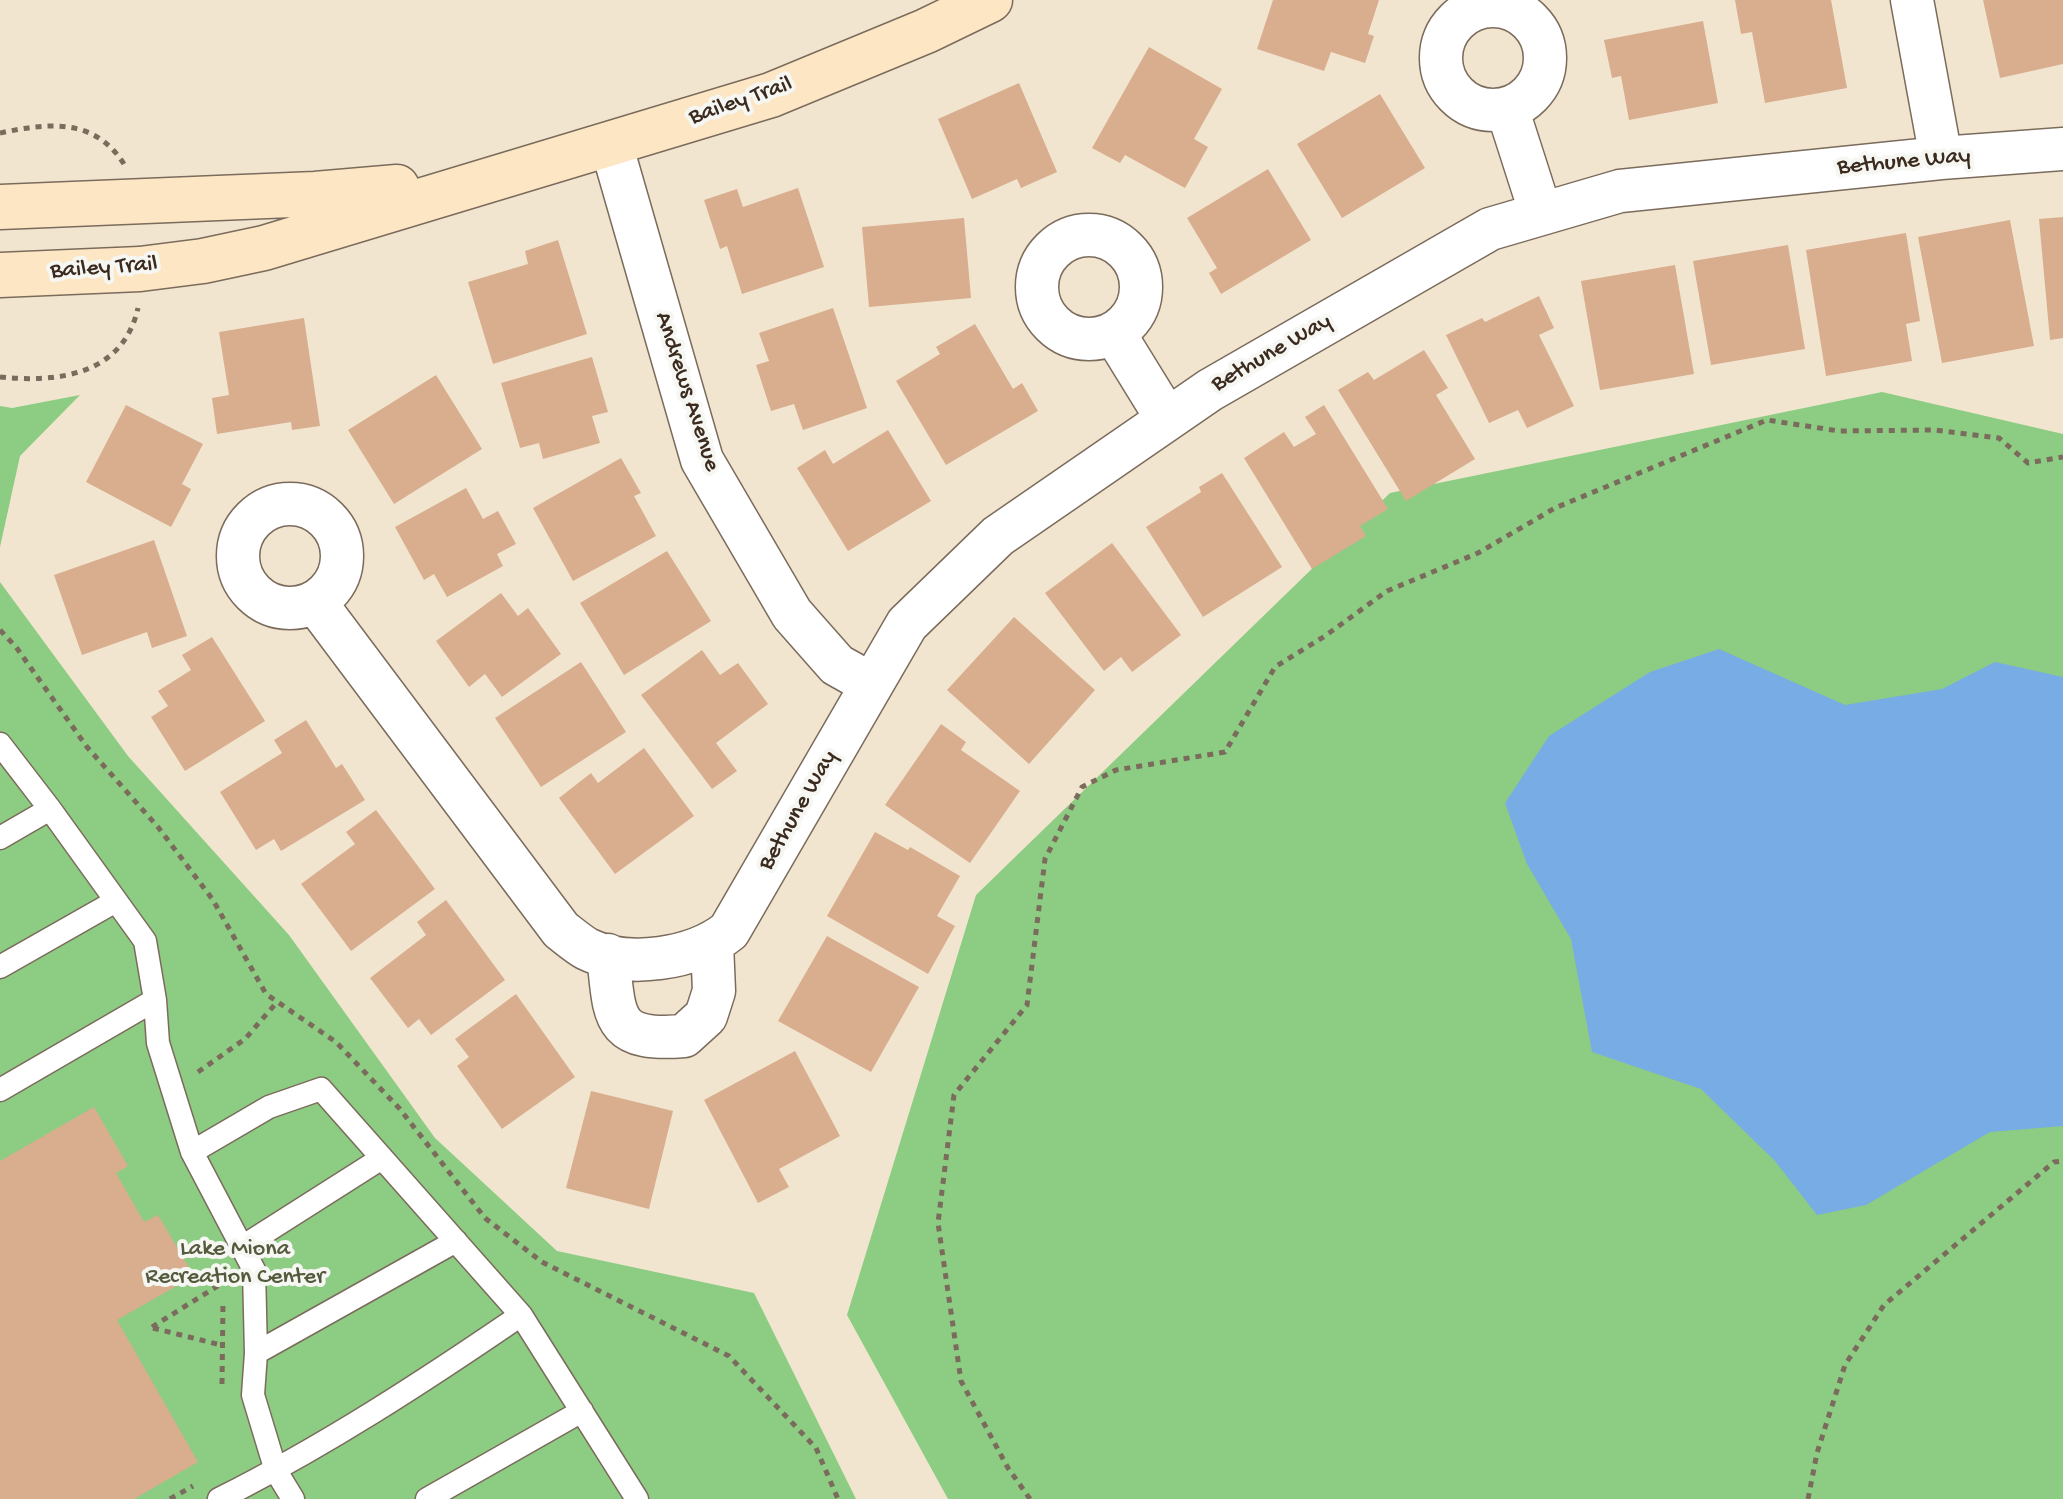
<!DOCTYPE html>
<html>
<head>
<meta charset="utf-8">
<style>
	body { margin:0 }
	canvas { display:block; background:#f2e5cf }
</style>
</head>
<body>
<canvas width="2063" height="1499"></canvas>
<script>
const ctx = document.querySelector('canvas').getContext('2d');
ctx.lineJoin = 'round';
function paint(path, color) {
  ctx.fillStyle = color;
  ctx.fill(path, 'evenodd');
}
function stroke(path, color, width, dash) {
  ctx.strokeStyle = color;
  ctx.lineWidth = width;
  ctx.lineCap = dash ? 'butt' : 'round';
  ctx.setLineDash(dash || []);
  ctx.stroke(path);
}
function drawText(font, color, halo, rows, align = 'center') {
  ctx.font = font + ' "Gochi Hand",sans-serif';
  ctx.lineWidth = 8;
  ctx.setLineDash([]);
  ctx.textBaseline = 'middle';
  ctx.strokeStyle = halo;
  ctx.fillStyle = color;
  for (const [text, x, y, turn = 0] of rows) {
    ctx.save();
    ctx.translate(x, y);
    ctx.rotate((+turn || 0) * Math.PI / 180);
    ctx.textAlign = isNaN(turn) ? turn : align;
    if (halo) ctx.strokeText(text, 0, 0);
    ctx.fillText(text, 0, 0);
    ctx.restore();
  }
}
paint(new Path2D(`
	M1882,392L2063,434V1499H948L847,1315L976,895L1390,493Z
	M80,395L20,456L0,547V406L12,408Z
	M0,582L128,756L289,935L435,1138L557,1251L754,1293L856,1499H0Z`), '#8dcc83');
paint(new Path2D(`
	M1719,649L1845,705L1942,689L1995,662L2063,677V1126L1990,1132L1866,1205L1817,1215L1775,1161L1701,1089L1592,1052L1571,939L1527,864L1505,803L1549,736L1650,672Z`), '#78ace5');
paint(new Path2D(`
	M1273,0H1379L1368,34L1374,36L1365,63L1331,52L1324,71L1257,49Z
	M1735,0H1831L1847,88L1765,103L1752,32L1741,34Z
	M1983,0H2063V64L2000,78Z
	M1703,21L1718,103L1629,120L1621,76L1612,78L1604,40Z
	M1149,47L1222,89L1194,139L1208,147L1185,188L1125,155L1120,163L1092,148Z
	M1019,83L1057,172L1021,188L1017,179L972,199L938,119Z
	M1380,94L1425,168L1342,218L1297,144Z
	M1268,169L1311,240L1221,294L1209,273L1217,268L1187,218Z
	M798,188L824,267L742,294L727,246L720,249L704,200L737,189L743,207Z
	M2063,217V338L2050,340L2039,219Z
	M964,218L971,298L869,307L862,227Z
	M2010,220L2034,346L1942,363L1918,237Z
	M1906,233L1920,321L1906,324L1912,361L1826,376L1806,250Z
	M558,240L587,334L493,364L468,282L528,264L525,251Z
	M1788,245L1805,349L1711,365L1693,261Z
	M1675,265L1694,374L1600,390L1581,281Z
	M1539,296L1554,328L1539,335L1574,406L1527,428L1518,410L1489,423L1446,335L1482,318L1485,322Z
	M833,308L867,408L803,430L794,404L771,411L756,365L769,361L759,333Z
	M304,318L320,426L292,430L291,422L217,434L212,398L229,395L219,332Z
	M975,324L1013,389L1022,383L1038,411L946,465L896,381L940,354L936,347Z
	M1424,350L1448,388L1436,395L1475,459L1406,501L1338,390L1368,372L1374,380Z
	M592,357L608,412L592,416L600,443L543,459L539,443L520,448L501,383Z
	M436,375L482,449L394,504L348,430Z
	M126,405L203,444L182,484L191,489L171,527L86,482Z
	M1324,405L1388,509L1360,526L1366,536L1312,569L1244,458L1284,432L1294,447L1316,434L1305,417Z
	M888,430L931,501L848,551L797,468L825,450L833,464Z
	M621,458L641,493L634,496L656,536L573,581L533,508Z
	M1222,473L1282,567L1203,617L1146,527L1201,492L1199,487Z
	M466,488L483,519L498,511L516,544L497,554L503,566L447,597L434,574L424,580L395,527Z
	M154,540L187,636L152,648L147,632L82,655L54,575Z
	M1112,543L1181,635L1132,672L1121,657L1104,671L1045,593Z
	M667,551L711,621L624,675L580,603Z
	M501,593L518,616L528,608L561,654L502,697L485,674L469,687L436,641Z
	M1014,617L1095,690L1029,764L947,690Z
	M212,637L265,721L185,771L151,717L168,706L158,691L191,670L182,655Z
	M702,650L720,675L738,663L768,704L716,743L737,771L712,789L641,695Z
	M581,662L626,732L541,787L495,718Z
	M306,720L336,768L342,764L365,800L281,851L274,839L256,850L220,792L282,753L274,740Z
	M941,724L966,742L961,750L1020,791L970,863L885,805Z
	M644,748L694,816L615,874L559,798L591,773L598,783Z
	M376,810L435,889L351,951L301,884L355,844L346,832Z
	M875,832L908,850L910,847L960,876L937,916L955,926L928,974L827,916Z
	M446,900L505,980L431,1035L419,1019L408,1028L370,978L426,935L417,922Z
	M827,936L919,987L871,1072L778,1021Z
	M516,994L575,1077L502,1129L457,1066L469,1057L455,1039Z
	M795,1051L840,1136L779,1169L789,1187L758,1203L704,1100Z
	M591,1091L673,1111L649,1209L566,1188Z
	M94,1107L128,1166L116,1173L144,1222L158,1215L194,1276L117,1320L198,1462L134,1499H0V1161Z`), '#d8ae8e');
const lane = new Path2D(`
	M0,744L50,809L145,941L155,1000L158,1043L192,1152L254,1270L256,1353L253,1395L276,1471L293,1499
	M0,838L50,809
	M0,967L116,901
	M0,1090L155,1000
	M192,1152L269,1107L321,1089L521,1315L637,1499
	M242,1247L382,1158
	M256,1353L456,1241
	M219,1499C325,1446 423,1382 521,1315
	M427,1499L582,1411`);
const street = new Path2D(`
	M1912,0L1941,158
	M1441 58a52 52 0 1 1 104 0a52 52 0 1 1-104 0Z
	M1507,108L1541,214
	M611,144L702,460L792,614L837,665L871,684
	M1037 287a52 52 0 1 1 104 0a52 52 0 1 1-104 0Z
	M1114,333L1167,419
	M238 556a52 52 0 1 1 104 0a52 52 0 1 1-104 0Z
	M315,602L561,930C569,936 578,944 587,949C628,969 694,959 729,931L907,624L998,536L1210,390L1490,229L1620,191L1941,158L2063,149
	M608,955C615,1017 610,1042 684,1036L706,1016L714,991L712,944`);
const secondary = new Path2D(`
	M0,207L315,194L397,187
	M0,275L140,269L203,261L264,248L771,95L926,31L990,0`);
stroke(lane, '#7b6b5c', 25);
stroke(street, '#7b6b5c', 45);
stroke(secondary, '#7b6b5c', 47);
stroke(new Path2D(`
	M0,133C48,123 94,117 124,164
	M0,377C58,383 123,375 138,308
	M0,630L16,647L87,747L158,827L213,900L266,994L336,1042L399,1108L485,1218L542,1262L729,1356L816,1448L838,1499
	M198,1072L245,1039L277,1002
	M152,1327L224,1282
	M153,1328L221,1345
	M222,1384L223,1302
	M170,1499L193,1486
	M1030,1499L1008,1468L961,1381L938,1223L954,1095L1027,1005L1045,859L1082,787L1116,770L1225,752L1275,667L1325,636L1387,591L1478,553L1555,508L1767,420L1839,431L1935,430L1999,438L2028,463L2063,457
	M1808,1499L1817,1453L1845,1365L1884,1305L2054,1162L2063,1161`), '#7b6b5c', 5, [6, 6]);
stroke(lane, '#fff', 22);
stroke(street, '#fff', 42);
stroke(secondary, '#fce6c4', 44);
drawText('24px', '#3b2a1e', '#f6f6f2', [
	["Bailey Trail",741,102,-19],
	["Bethune Way",1904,163,-5],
	["Bailey Trail",104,269,-4],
	["Bethune Way",1272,354,-30],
	["Andrews Avenue",686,392,72],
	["Bethune Way",799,811,-60]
]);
drawText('24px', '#545b3c', '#f6f6f2', [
	["Lake Miona",235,1250],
	["Recreation Center",235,1278]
]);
</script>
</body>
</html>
